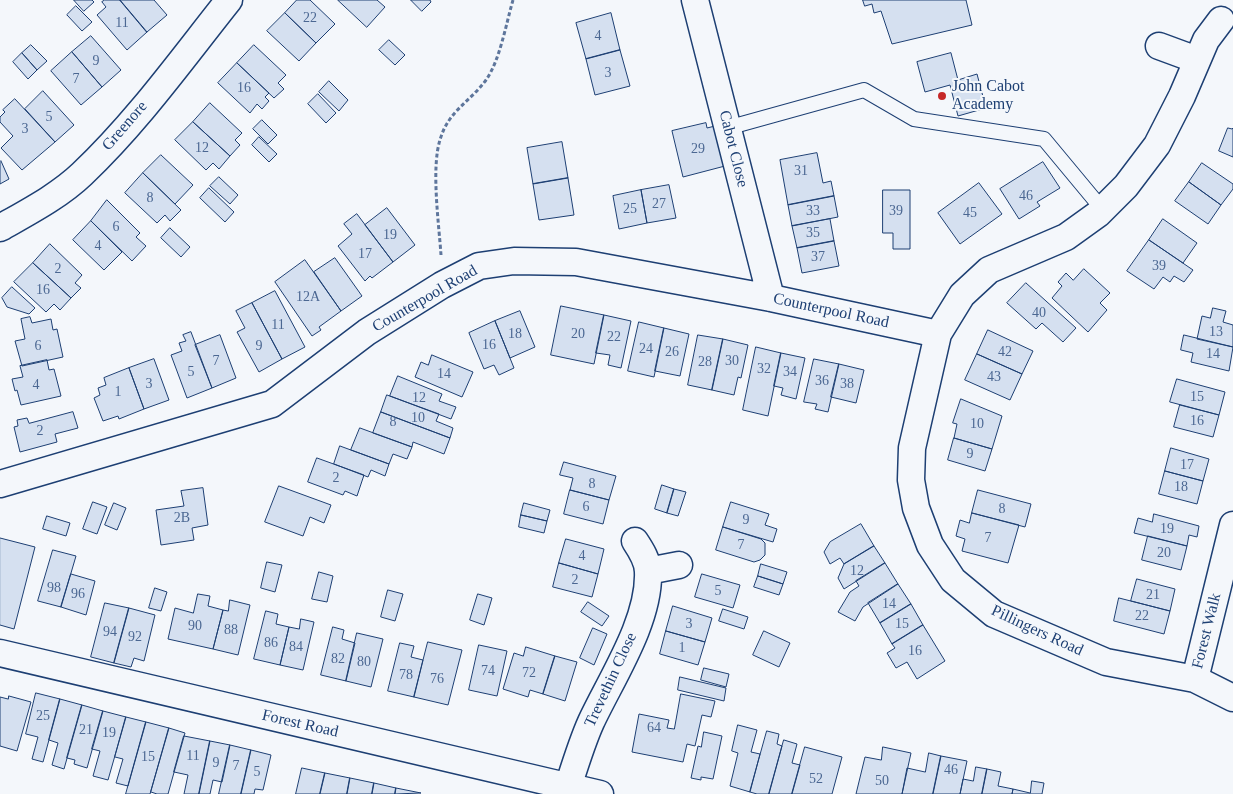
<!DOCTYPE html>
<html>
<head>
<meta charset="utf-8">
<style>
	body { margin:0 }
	canvas { display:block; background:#f4f7fb }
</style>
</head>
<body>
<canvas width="1233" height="794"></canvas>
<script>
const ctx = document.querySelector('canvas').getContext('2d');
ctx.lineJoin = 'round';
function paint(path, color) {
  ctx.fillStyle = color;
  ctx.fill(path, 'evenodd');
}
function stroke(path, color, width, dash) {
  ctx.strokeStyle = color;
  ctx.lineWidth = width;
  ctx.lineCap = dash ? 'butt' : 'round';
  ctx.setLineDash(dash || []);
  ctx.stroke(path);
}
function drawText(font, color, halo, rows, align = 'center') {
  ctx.font = font + ' "Times New Roman",serif';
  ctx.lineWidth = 4;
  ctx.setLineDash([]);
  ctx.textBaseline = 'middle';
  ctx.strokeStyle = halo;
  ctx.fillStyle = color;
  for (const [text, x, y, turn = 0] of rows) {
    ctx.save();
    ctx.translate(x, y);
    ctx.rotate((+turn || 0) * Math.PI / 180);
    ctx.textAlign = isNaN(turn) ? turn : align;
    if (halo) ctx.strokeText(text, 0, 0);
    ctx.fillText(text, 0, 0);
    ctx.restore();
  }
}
const building = new Path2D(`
	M74,0H92L94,2L84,11Z
	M105,0H120L147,32L127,50L97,15L106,7L102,2Z
	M120,0H154L167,15L147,32Z
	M297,0H310L335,24L316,43L285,13Z
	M338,0H377L385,7L367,27Z
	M411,0H430L431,2L422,11Z
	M863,0H966L972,25L892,44L881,11L874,13L872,4L865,6Z
	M76,6L92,22L82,31L67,15Z
	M285,13L316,43L299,61L267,31Z
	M611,13L620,50L586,59L576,23Z
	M91,36L121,70L102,87L72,52Z
	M389,40L405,55L395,65L379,50Z
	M31,45L47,61L37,70L22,53Z
	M254,45L286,75L278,83L284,89L274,98L237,63Z
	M620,50L630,86L595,95L586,59Z
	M72,52L102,87L81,105L51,71Z
	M22,53L37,70L28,79L13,62Z
	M951,53L958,80L977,74L986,108L958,116L950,85L925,92L917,62Z
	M237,63L269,93L265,97L269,101L262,109L257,104L250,113L218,83Z
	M329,81L348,100L339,111L319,92Z
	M43,91L74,125L55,142L25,109Z
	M318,94L336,113L326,123L308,104Z
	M15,99L55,142L22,170L1,148L13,136L0,122V117L5,112L3,110Z
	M210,103L242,133L235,140L240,145L230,156L193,122Z
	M262,120L277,135L268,144L253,129Z
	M193,122L230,156L219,169L213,163L206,170L175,140Z
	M706,123L707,128L715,126L725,166L683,177L672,131Z
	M1228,128L1232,129L1233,128V157L1219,151Z
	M259,137L277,154L269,162L252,145Z
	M562,142L568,178L533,184L527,148Z
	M817,153L823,183L831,181L834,196L788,205L780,160Z
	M161,155L193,185L175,204L143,173Z
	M1,161L9,179L0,184V162Z
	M1043,162L1060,188L1037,202L1040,206L1019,219L1000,189Z
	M1202,163L1233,184V189L1221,205L1189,182Z
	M143,173L181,210L170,221L165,215L157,223L125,193Z
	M219,177L238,195L230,204L210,186Z
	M568,178L574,215L539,220L533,184Z
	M1189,182L1221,205L1208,224L1175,201Z
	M979,183L1002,214L960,244L938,213Z
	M669,185L676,218L647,223L641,190Z
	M209,188L234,212L225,222L200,198Z
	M641,190L647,223L619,229L613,196Z
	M883,190H910V249H893V233H883Z
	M834,196L838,217L792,226L788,205Z
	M107,200L140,233L136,237L146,246L132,261L91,221Z
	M387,208L415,245L393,262L365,225Z
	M357,214L393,262L372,278L370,276L365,281L338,246L352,234L344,224Z
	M830,219L834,241L797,248L792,226Z
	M1163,219L1197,243L1183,263L1149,240Z
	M91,221L122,252L104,270L73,240Z
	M170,228L190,247L181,257L161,238Z
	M1149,240L1193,270L1184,282L1174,276L1170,282L1163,277L1154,289L1127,271Z
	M834,241L839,266L802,273L797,248Z
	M50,244L82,275L75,283L81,288L71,298L33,263Z
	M335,258L362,296L341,311L314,272Z
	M305,260L341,311L319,327L321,330L312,336L275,282Z
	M33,263L71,298L60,310L54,304L46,312L14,282Z
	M1084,269L1110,293L1100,303L1107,310L1088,332L1052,298L1062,286L1058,282L1066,273L1073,280Z
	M1026,283L1076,328L1063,342L1042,323L1036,329L1007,303Z
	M12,287L35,308L29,314L7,307L2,298Z
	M275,291L305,347L282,359L252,303Z
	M252,303L282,359L259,372L237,332L245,328L236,311Z
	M561,306L604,315L594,364L551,355Z
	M1213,308L1226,311L1223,322L1233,325V347L1197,339L1202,316L1210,318Z
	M520,311L535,347L510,358L495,321Z
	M604,315L631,321L621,368L608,365L610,355L596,353Z
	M30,317L32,323L51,319L53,330L57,329L63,357L22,366L15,341L25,339L21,319Z
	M495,321L514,368L499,375L494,365L484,369L469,333Z
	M639,322L664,328L654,377L628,371Z
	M664,328L689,334L680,376L655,371Z
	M988,330L1033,351L1022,374L977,354Z
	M191,332L212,388L187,398L171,355L182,351L179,343L186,341L183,335Z
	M220,335L236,378L212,388L195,345Z
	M698,335L723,339L712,390L688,385Z
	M1184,335L1233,347L1229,371L1191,362L1193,353L1181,350Z
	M723,339L748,345L741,378L738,377L734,395L712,390Z
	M756,347L781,353L768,416L743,410Z
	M781,353L805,358L796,399L781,395L783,388L774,386Z
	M977,354L1022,374L1010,400L965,380Z
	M432,355L473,372L462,397L415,377L421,362L428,365Z
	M154,359L169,400L144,409L129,368Z
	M814,359L839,364L828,412L815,409L817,404L804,402Z
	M47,360L49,370L54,369L61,396L21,405L17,390L15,391L12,379L23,377L20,366Z
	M839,364L864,370L856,403L831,397Z
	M129,368L144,409L119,419L118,416L103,421L94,398L100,395L98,388L106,385L104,378Z
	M398,376L442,394L439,401L456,407L451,419L390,396Z
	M1177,379L1225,392L1219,415L1170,402Z
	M387,395L439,414L436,421L453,428L450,438L381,412Z
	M961,399L1002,416L992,449L954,438L957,424L953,423Z
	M1180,405L1219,415L1213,437L1174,427Z
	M73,412L78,428L55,434L57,442L20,452L14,427L18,426L17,420L27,418L29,423Z
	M381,412L450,438L444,454L413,442L412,447L373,433Z
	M360,428L412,447L407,459L393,454L389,464L351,450Z
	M954,438L992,449L985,471L948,460Z
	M340,446L389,464L385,476L371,470L368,477L334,464Z
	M1171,448L1209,459L1203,481L1165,471Z
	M317,458L364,475L357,496L345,491L343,495L308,482Z
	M564,462L616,476L609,500L570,490L573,478L560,475Z
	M1165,471L1203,481L1197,504L1159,494Z
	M662,485L674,489L667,513L655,509Z
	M279,486L331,505L324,523L310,517L303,536L265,522Z
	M203,488L208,525L192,528L194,540L161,545L156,510L184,506L181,491Z
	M674,489L686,492L678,516L667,513Z
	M570,490L609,500L603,524L564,514Z
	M978,490L1031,504L1025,527L972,513Z
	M93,502L107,507L97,534L83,529Z
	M731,502L769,514L765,525L777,529L773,542L723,527Z
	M114,503L126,508L117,530L105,525Z
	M524,503L550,510L547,521L521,515Z
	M972,513L1019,525L1008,563L962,551L965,539L956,536L960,520L969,523Z
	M1154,514L1199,526L1197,537L1189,535L1187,546L1134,533L1138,518L1152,522Z
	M521,515L547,521L544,533L519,527Z
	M47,516L70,523L66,536L43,529Z
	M861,524L874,546L844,564L840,558L830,564L824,552L830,542Z
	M723,527L761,539L765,543V555L760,560L754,562L716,550Z
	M1148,536L1187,546L1181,570L1142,560Z
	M0,538L35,547L14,629L0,625Z
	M566,539L604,549L598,574L559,563Z
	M874,546L885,563L844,589L838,578L844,564Z
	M53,550L76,556L61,607L38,601Z
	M267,562L282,565L275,592L261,588Z
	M559,563L598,574L592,597L553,587Z
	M885,563L898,584L863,607L855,621L838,612L850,592L859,586L856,581Z
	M761,564L787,572L783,584L758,576Z
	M319,572L333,576L327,602L312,599Z
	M71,574L95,581L86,615L61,607Z
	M702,574L740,585L733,608L695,597Z
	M758,576L783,584L779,595L754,587Z
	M1137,579L1175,589L1170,611L1131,601Z
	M898,584L911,604L880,623L868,603Z
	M155,588L167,592L161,611L149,608Z
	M388,590L403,594L395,621L381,617Z
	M198,594L210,596L208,606L223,610L213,649L168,639L175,608L193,613Z
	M478,594L492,598L484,625L470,620Z
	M1119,598L1170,611L1164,634L1114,621Z
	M230,600L250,605L238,655L213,649L223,610L228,611Z
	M588,602L609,616L602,626L581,612Z
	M105,603L129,608L114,663L91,657Z
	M911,604L923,625L892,644L880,623Z
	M673,606L712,618L705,642L666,631Z
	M129,608L155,615L144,661L134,658L131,667L114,663Z
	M723,609L748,617L744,629L719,621Z
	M266,611L278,614L276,624L289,627L280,665L254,659Z
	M301,619L314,622L303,670L280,665L289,627L299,629Z
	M923,625L945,661L917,679L907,662L896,668L887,653L895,648L892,644Z
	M333,627L344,630L342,639L355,643L346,681L321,675Z
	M593,628L607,634L594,665L580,658Z
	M666,631L705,642L698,665L660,654Z
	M764,631L790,643L779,667L753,655Z
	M357,633L383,639L371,687L346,681Z
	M428,642L462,650L448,705L414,697Z
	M400,643L414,646L411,657L423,660L414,697L388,691Z
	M479,645L507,651L497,696L469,690Z
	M526,647L555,656L543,694L530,690L528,697L503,689L514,653L523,656Z
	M555,656L577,662L565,701L543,694Z
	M704,668L729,674L726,687L701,680Z
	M680,677L726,688L724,701L678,690Z
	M36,693L60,699L43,762L32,759L38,737L26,734Z
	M681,694L715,701L711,717L702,715L695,746L687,744L683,762L632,752L639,714L669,720L667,728L674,729Z
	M9,696L31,702L17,751L0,746V697L8,699Z
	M60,699L82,705L64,769L52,765L58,743L49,740Z
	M82,705L103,711L87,768L74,764L75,760L67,758Z
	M103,711L126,717L108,780L93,776L100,751L92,749Z
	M126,717L146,722L128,786L116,783L123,759L115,757Z
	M146,722L169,728L150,794H126Z
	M738,725L757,730L751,752L760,754L750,792L730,786L738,753L732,751Z
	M169,728L185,733L168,794H157L151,792Z
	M767,731L779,734L777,744L782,746L769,794H757L750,792Z
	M704,732L722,736L713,779L701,777V780L691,778L698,746L701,747Z
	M184,736L210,741L199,794H184L188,775L174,772Z
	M784,740L797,744L792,763L800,765L792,794H769Z
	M210,741L230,745L222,782L213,780L210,794H199Z
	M230,745L251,750L241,794H219Z
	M805,747L842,757L832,794H792Z
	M883,747L911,753L902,794H856L865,757L881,760Z
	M251,750L271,755L263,790L255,789L254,794H241Z
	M929,753L941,756L933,794H902L907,768L925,772Z
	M941,756L967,761L960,794H933Z
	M976,767L987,769L982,794H960L963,779L973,781Z
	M302,768L325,773L320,794H296Z
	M987,769L1001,772L998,786L1013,789L1012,794H982Z
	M325,773L350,778L347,794H320Z
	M350,778L374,783L372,794H347Z
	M1032,781L1044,783L1042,794H1012L1013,789L1030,793Z
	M374,783L396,788L395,794H372Z
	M396,788L421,793L395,794Z`);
paint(building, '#d5e0f0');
stroke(building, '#1d3f73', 1);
const service = new Path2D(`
	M727,128L864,90L914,119L1044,139L1103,210`);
const minor = new Path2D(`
	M695,0L771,298
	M1221,20L1206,40L1182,96L1157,145L1126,186L1098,214L1066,237L989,270L962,295L938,334L912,448L911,480L916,508L930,545L953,580L994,614L1106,662L1195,679L1233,698
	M1159,46L1197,60
	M0,228C28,212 59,196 82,174C137,122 182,59 229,0
	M0,484L272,404L367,332L442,285L479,266L514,261L576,262L771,298L938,334
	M648,571L679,565
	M0,653L600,794
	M1195,679L1233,525
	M568,787C575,765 582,742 591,722C611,679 650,621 648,572C648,561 641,550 635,541`);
stroke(service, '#1d3f73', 16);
stroke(minor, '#1d3f73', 29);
stroke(new Path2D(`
	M441,255C439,225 431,168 440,140C448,111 470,102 486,80C500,60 506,24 513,0`), '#5e769c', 3, [4, 2.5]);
stroke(service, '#f4f7fb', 14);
stroke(minor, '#f4f7fb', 26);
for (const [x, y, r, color] of [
	[942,96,5,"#c62828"]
]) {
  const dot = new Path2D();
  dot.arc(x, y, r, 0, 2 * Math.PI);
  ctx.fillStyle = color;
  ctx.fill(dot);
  stroke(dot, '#f4f7fb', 2);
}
drawText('14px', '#4b6792', null, [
	["22",310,18],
	["11",122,23],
	["4",598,36],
	["9",96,61],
	["3",608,73],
	["7",76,79],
	["16",244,88],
	["5",49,117],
	["3",25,129],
	["12",202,148],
	["29",698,149],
	["31",801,171],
	["46",1026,196],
	["8",150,198],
	["27",659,204],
	["25",630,209],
	["33",813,211],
	["39",896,211],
	["45",970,213],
	["6",116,227],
	["35",813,233],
	["19",390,235],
	["4",98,246],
	["17",365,254],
	["37",818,257],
	["39",1159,266],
	["2",58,269],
	["16",43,290],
	["12A",308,297],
	["40",1039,313],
	["11",278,325],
	["13",1216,332],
	["18",515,334],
	["20",578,334],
	["22",614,337],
	["16",489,345],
	["6",38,346],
	["9",259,346],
	["24",646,349],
	["26",672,352],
	["42",1005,352],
	["14",1213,354],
	["7",216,361],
	["30",732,361],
	["28",705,362],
	["32",764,369],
	["5",191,372],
	["34",790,372],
	["14",444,374],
	["43",994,377],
	["36",822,381],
	["3",149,384],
	["38",847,384],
	["4",36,385],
	["1",118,392],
	["15",1197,397],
	["12",419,398],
	["10",418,418],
	["16",1197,421],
	["8",393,422],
	["10",977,424],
	["2",40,431],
	["9",970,454],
	["17",1187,465],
	["2",336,478],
	["8",592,484],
	["18",1181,487],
	["6",586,507],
	["8",1002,509],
	["2B",182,518],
	["9",746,520],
	["19",1167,529],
	["7",988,538],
	["7",741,545],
	["20",1164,553],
	["4",582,556],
	["12",857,571],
	["2",575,580],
	["98",54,588],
	["5",718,591],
	["96",78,594],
	["21",1153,595],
	["14",889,604],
	["22",1142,616],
	["3",689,624],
	["15",902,624],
	["90",195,626],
	["88",231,630],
	["94",110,632],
	["92",135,637],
	["86",271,643],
	["84",296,647],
	["1",682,648],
	["16",915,651],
	["82",338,659],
	["80",364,662],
	["74",488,671],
	["72",529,673],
	["78",406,675],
	["76",437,679],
	["25",43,716],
	["64",654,728],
	["21",86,730],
	["19",109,733],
	["11",193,756],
	["15",148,757],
	["9",216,763],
	["7",236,766],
	["46",951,770],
	["5",257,772],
	["52",816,779],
	["50",882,781]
]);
drawText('16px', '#1d3f73', '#f4f7fb', [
	["John Cabot",952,87],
	["Academy",952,105]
], 'left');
drawText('16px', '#1d3f73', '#f4f7fb', [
	["Greenore",125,126,-49],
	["Cabot Close",733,149,76],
	["Counterpool Road",425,299,-30],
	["Counterpool Road",831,311,12],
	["Pillingers Road",1037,631,25],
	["Forest Walk",1207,631,-76],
	["Trevethin Close",611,680,-65],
	["Forest Road",300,724,13]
]);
</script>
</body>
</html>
